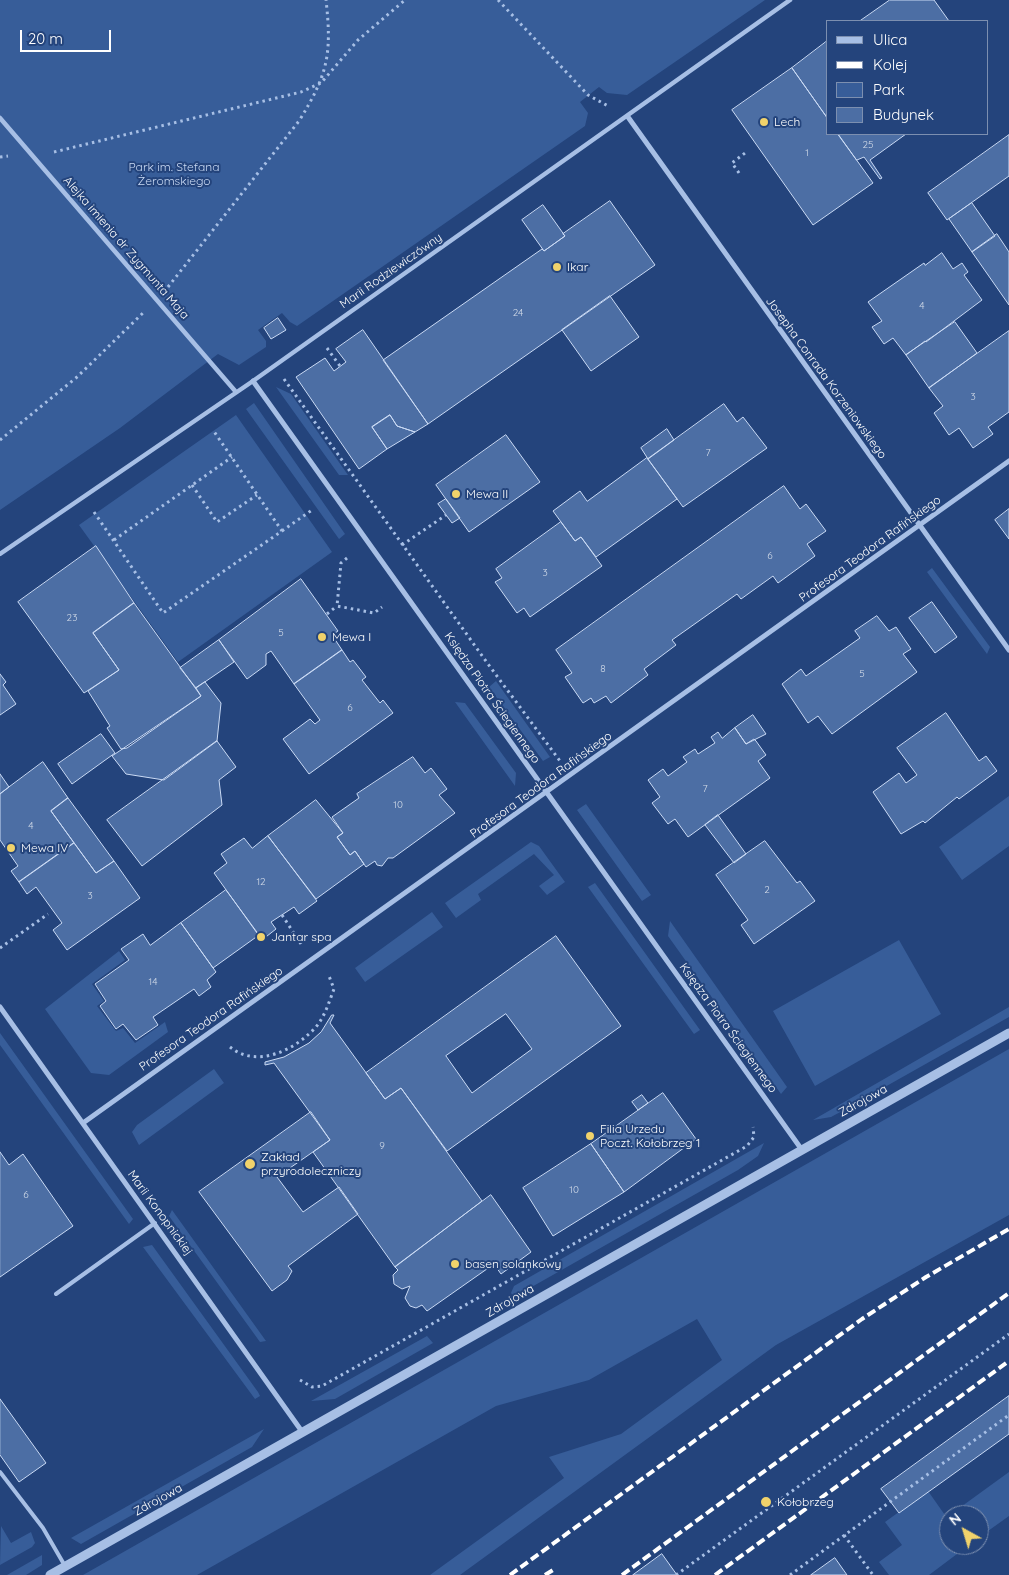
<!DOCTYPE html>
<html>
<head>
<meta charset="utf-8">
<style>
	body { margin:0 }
	#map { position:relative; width:1009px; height:1575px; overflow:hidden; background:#24447c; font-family:Quicksand,sans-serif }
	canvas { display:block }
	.legend { position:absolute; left:826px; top:20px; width:162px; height:115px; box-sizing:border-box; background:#24447c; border:1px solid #7c8fb0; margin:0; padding:6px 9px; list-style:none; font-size:15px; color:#fff }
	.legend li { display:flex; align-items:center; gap:10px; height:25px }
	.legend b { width:25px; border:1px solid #7c8fb0 }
	.north { position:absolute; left:939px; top:1505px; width:50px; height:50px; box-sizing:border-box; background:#24447c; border:1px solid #7c8fb0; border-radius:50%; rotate:321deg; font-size:14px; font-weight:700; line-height:20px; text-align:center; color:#fff }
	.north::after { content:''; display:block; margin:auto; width:18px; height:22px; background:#f0d26b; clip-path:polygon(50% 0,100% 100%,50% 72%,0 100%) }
	.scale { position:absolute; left:20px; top:30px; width:91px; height:22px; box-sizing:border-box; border:2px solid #fff; border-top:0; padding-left:6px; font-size:15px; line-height:18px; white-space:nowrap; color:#fff; -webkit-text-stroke:4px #24447c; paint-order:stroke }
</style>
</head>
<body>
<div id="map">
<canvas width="1009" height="1575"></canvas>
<ul class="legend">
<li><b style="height:6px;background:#a7bfe5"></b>Ulica</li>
<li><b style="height:6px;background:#fff"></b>Kolej</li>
<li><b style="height:14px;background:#375d99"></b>Park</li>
<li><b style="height:14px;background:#4c6ea4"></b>Budynek</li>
</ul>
<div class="north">N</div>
<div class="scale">20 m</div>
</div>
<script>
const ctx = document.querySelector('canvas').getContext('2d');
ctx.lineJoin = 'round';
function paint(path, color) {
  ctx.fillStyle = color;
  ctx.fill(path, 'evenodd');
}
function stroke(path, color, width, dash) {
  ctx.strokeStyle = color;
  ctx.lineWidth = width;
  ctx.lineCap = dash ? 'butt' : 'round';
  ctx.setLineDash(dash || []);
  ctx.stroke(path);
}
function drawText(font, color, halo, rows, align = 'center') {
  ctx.font = font + ' Quicksand,sans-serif';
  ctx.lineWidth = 4;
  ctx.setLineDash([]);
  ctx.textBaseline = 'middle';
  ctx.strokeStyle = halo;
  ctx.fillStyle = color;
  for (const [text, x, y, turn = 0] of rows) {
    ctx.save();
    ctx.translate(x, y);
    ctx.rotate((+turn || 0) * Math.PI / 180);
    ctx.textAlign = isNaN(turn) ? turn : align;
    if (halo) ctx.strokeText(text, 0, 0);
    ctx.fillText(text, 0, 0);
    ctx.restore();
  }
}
paint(new Path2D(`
	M0,0H765L627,95L607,93L599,87L580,102L588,113L585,126L297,326L290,322L282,313L258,330L266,341V347L239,365L218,354L120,428L0,510Z
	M276,387L291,394L348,475H339Z
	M254,403L345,534L339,539L246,409Z
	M236,415L332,552L178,662L79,525Z
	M932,568L990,647L987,654L927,572Z
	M496,681L550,757L543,761L489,687Z
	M455,702L465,703L516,773L515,786Z
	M1009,796V846L962,880L939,847Z
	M586,804L651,895L642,901L577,810Z
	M531,842L539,846L565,882L547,895L539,886L554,875L534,854L478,894L481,900L456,918L445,903Z
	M595,883L700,1030L694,1034L588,887Z
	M432,912L443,927L365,982L355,968Z
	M670,921L787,1087L781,1094L668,936Z
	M899,940L941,1014L815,1086L773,1011Z
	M119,951L125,960L92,984L104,1001L97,1006L116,1031L123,1028L135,1043L165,1022L168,1032L109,1075L91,1073L45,1009Z
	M1009,1007V1017L844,1110L831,1117L813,1120Z
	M0,1033L133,1219L129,1224L0,1045Z
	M1009,1049V1215L776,1345L460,1575H430L564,1478L549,1457L621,1434L722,1360L697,1319L589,1380L496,1406L197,1575H83Z
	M214,1069L224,1083L139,1145L132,1132L137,1125Z
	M764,1143L758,1156L738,1170L514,1297L511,1293L514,1286Z
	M172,1210L266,1341L260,1342L169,1216Z
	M152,1245L258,1392L260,1396L255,1399L143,1247Z
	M427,1336L433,1343L335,1399L311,1401Z
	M264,1429L252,1447L81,1544L71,1538Z
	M1009,1472V1516L981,1536L979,1535V1515H960L958,1509Z
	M928,1491L947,1518L949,1517V1545H963L965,1548L929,1575H889L879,1562L902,1545L885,1522Z
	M1,1526L11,1543L31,1532L35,1543L32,1547L0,1565Z
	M42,1555V1565L26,1575H7Z`), '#375d99');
const building = new Path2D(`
	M890,0H934L949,21H860Z
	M826,42L828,44V119L792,68Z
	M792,68L828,119V134H838L873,183L813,225L732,110Z
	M838,134H906L870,160L882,178L880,179L864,157L857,160Z
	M1009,135V176L947,220L928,193Z
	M610,201L655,265L428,424L383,360L542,249L544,251L565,236L563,234Z
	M972,203L995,236L972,252L949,219Z
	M543,205L565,236L544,251L522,220Z
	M997,234L1009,252V305L972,252Z
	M942,253L953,269L962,263L968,272L964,275L982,300L926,342L925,341L906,355L893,338L884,344L872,327L882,321L868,302L924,263L925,265Z
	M610,296L639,337L591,371L562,330Z
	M278,318L286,330L271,339L264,328Z
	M955,322L977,353L929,388L906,355Z
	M363,330L428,424L415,432L397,426L390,415L372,427L387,449L359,469L296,377L325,358L334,371L346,362L336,349Z
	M1009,331V412L988,427L993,434L973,448L959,428L949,435L934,413L943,406L929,388Z
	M724,404L737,422L743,417L767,448L683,507L648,459Z
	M390,415L397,426L415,432L387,449L372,427Z
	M667,429L674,440L648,459L641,448Z
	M506,435L540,482L469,532L436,485Z
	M647,458L677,499L596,557L581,537L575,541L553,511L580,491L587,501Z
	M784,486L800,509L806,504L826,531L807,544L815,556L778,583L773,576L741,599L737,594L672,640L676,645L644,669L648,675L611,703L606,696L594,703L591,698L583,703L565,677L572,673L556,650Z
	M446,499L460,518L452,523L438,504Z
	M1009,509V539L995,520Z
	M561,522L575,541L581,537L602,566L530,617L524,608L517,613L495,582L502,578L496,569Z
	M96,546L134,603L93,633L119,670L84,693L18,602Z
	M301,579L338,631L332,635L342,650L294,684L271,651L266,654V665L247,679L219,640Z
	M932,602L957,637L935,653L909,618Z
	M134,603L201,696L127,748L121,749L107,728L110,726L88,691L119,670L93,633Z
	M877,616L889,631L896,627L911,649L903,654L917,672L832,734L818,716L808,723L782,684L801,669L806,676L860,638L855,631Z
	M219,640L234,662L196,688L180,668Z
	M342,650L350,662L353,660L366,677L362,680L380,703L383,700L393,713L309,774L283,739L310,719L315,724L320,720L294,684Z
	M0,674L6,682L3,685L16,704L0,715Z
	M205,682L221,703L217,741L164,780L126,774L112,756L201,696L196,688Z
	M946,713L979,761L986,756L997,771L959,799L957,797L925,823L923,821L901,834L873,792L899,773L906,783L917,775L897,748Z
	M753,715L766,734L746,744L735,728Z
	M735,728L746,744L754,739L756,741L766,755L758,761L770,778L688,837L675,819L668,824L652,803L660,797L648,780L663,769L668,776L687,762L683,757L695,749L698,754L715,743L711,737L718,732L722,738Z
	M101,734L115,753L72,784L58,764Z
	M217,741L236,767L219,780L222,805L142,866L107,820Z
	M413,757L425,773L431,768L447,789L439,795L455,813L393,858H388L382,866L377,865L375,861L366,867L355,851L350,855L337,837L343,833L332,817L359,798L357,794Z
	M43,762L68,798L51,811L74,843L19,882L11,871L18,866L0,840V794Z
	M0,774L9,787L0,794Z
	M68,798L114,861L96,873L51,811Z
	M316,800L343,833L337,837L350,855L355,851L364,864L316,899L268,836Z
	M718,815L746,854L734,863L705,825Z
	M268,836L317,901L299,914L294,907L271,922L276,929L262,940L214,873L227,863L221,854L244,838L252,848Z
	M765,841L797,883L800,881L815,901L754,944L741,925L748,920L716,875Z
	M74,843L96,873L114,861L140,898L67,950L53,930L62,923L36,887L27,894L19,882Z
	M226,890L259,935L213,968L181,923Z
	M181,923L216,972L207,980L211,987L199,996L194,989L153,1017L158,1025L136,1040L123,1024L116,1029L100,1006L106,1001L95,984L129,960L121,949L143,934L150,945Z
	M556,936L621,1026L447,1151L401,1088L385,1099L366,1073ZM506,1014L532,1049L472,1093L446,1056Z
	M332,1015H334L330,1023L385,1099L401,1088L482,1201L395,1267L313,1152L330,1140L274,1063L265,1065V1062L284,1057L309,1043L321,1032Z
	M663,1093L696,1139L624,1192L591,1144Z
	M642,1095L648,1103L638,1110L632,1102Z
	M311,1112L330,1140L277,1177L303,1212L339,1187L358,1214L288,1266L292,1271L287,1280L272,1291L199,1192Z
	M591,1144L624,1192L553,1236L523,1188Z
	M0,1152L9,1165L23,1154L73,1226L0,1277Z
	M491,1195L531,1252L501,1274L494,1264L427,1311L422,1305L416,1308L410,1306L405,1298L410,1286L402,1289L394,1284L393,1275L398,1270L395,1267Z
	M1009,1396V1434L899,1513L881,1489Z
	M0,1399L46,1463L19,1482L0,1455Z
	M662,1554L677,1575H633Z
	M835,1558L847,1575H811Z`);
paint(building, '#4c6ea4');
stroke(building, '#cadaf4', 1);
stroke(new Path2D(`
	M498,0L588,95L608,106
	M54,152L301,92L321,83L358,40L405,0
	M0,157L8,156
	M739,173L732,163L745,153
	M168,287L299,121C328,74 332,54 326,0
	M327,348L340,366
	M284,379L488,664L560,761
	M0,440L77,377L145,311
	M192,485L217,522L257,495
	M94,512L163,613L282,531L213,430
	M282,531L312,510
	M114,540L232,457
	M402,545L446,515
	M347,558L341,563L337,606L374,613L382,607
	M327,614L337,606
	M282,915L301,944
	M0,948L48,914
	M230,1047C257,1069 295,1050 316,1027C325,1016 329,1002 334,989L329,976
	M300,1380L312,1387L322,1386L747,1146L754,1137L753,1127
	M844,1535L873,1575
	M676,1575L1009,1334
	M790,1575L1009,1415`), '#a7bfe5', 3, [2.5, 4]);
stroke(new Path2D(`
	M56,1294L155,1223
	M0,1472L43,1528L65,1566`), '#a7bfe5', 4);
stroke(new Path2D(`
	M0,118L236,392
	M0,554L253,381L790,0`), '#a7bfe5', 4.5);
stroke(new Path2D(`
	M628,117L1009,650
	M253,381L802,1150
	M0,1007L303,1433
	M83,1123L1009,461`), '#a7bfe5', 5);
stroke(new Path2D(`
	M50,1575L1009,1033`), '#a7bfe5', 9);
stroke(new Path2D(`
	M510,1575L862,1319L926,1277L1009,1229
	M545,1575L553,1570
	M622,1575L1009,1293
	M715,1575L1009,1361`), '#fff', 4, [9, 4]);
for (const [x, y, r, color] of [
	[764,122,5,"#f0d26b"],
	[557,267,5,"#f0d26b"],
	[456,494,5,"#f0d26b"],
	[322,637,5,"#f0d26b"],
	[11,848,5,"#f0d26b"],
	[261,937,5,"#f0d26b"],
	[590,1136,5,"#f0d26b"],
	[250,1164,6,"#f0d26b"],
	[455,1264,5,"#f0d26b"],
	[766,1502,6,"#f0d26b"]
]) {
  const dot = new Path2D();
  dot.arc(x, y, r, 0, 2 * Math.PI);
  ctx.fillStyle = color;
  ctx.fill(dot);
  stroke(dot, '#24447c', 2);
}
drawText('10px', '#d2dbe8', null, [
	["25",868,145],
	["1",807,153],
	["4",922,306],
	["24",518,313],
	["3",973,397],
	["7",708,453],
	["6",770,556],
	["3",545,573],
	["23",72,618],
	["5",281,633],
	["8",603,669],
	["5",862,674],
	["6",350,708],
	["7",705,789],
	["10",398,805],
	["4",31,826],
	["12",261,882],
	["2",767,890],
	["3",90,896],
	["14",153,982],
	["9",382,1146],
	["10",574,1190],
	["6",26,1195]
]);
drawText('12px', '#fff', '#24447c', [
	["Lech",774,122],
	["Ikar",567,267],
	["Mewa II",466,494],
	["Mewa I",332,637],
	["Mewa IV",21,848],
	["Jantar spa",271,937],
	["Filia Urzedu",600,1129],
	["Poczt. Kołobrzeg 1",600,1143],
	["Zakład",261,1157],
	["przyrodoleczniczy",261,1171],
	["basen solankowy",465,1264],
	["Kołobrzeg",777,1502]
], 'left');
drawText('12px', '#cadaf4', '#24447c', [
	["Park im. Stefana",174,167],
	["Żeromskiego",174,181]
]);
drawText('12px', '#fff', '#24447c', [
	["Alejka imienia dr Zygmunta Maja",126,248,49],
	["Marii Rodziewiczówny",391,271,-35],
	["Josepha Conrada Korzeniowskiego",826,378,54],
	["Profesora Teodora Rafińskiego",870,549,-36],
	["Księdza Piotra Ściegiennego",492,698,55],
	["Profesora Teodora Rafińskiego",541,785,-36],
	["Profesora Teodora Rafińskiego",211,1019,-35],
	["Księdza Piotra Ściegiennego",728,1028,54],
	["Zdrojowa",863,1101,-29],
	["Marii Konopnickiej",160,1213,54],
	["Zdrojowa",510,1301,-30],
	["Zdrojowa",158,1500,-29]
]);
</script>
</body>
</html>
